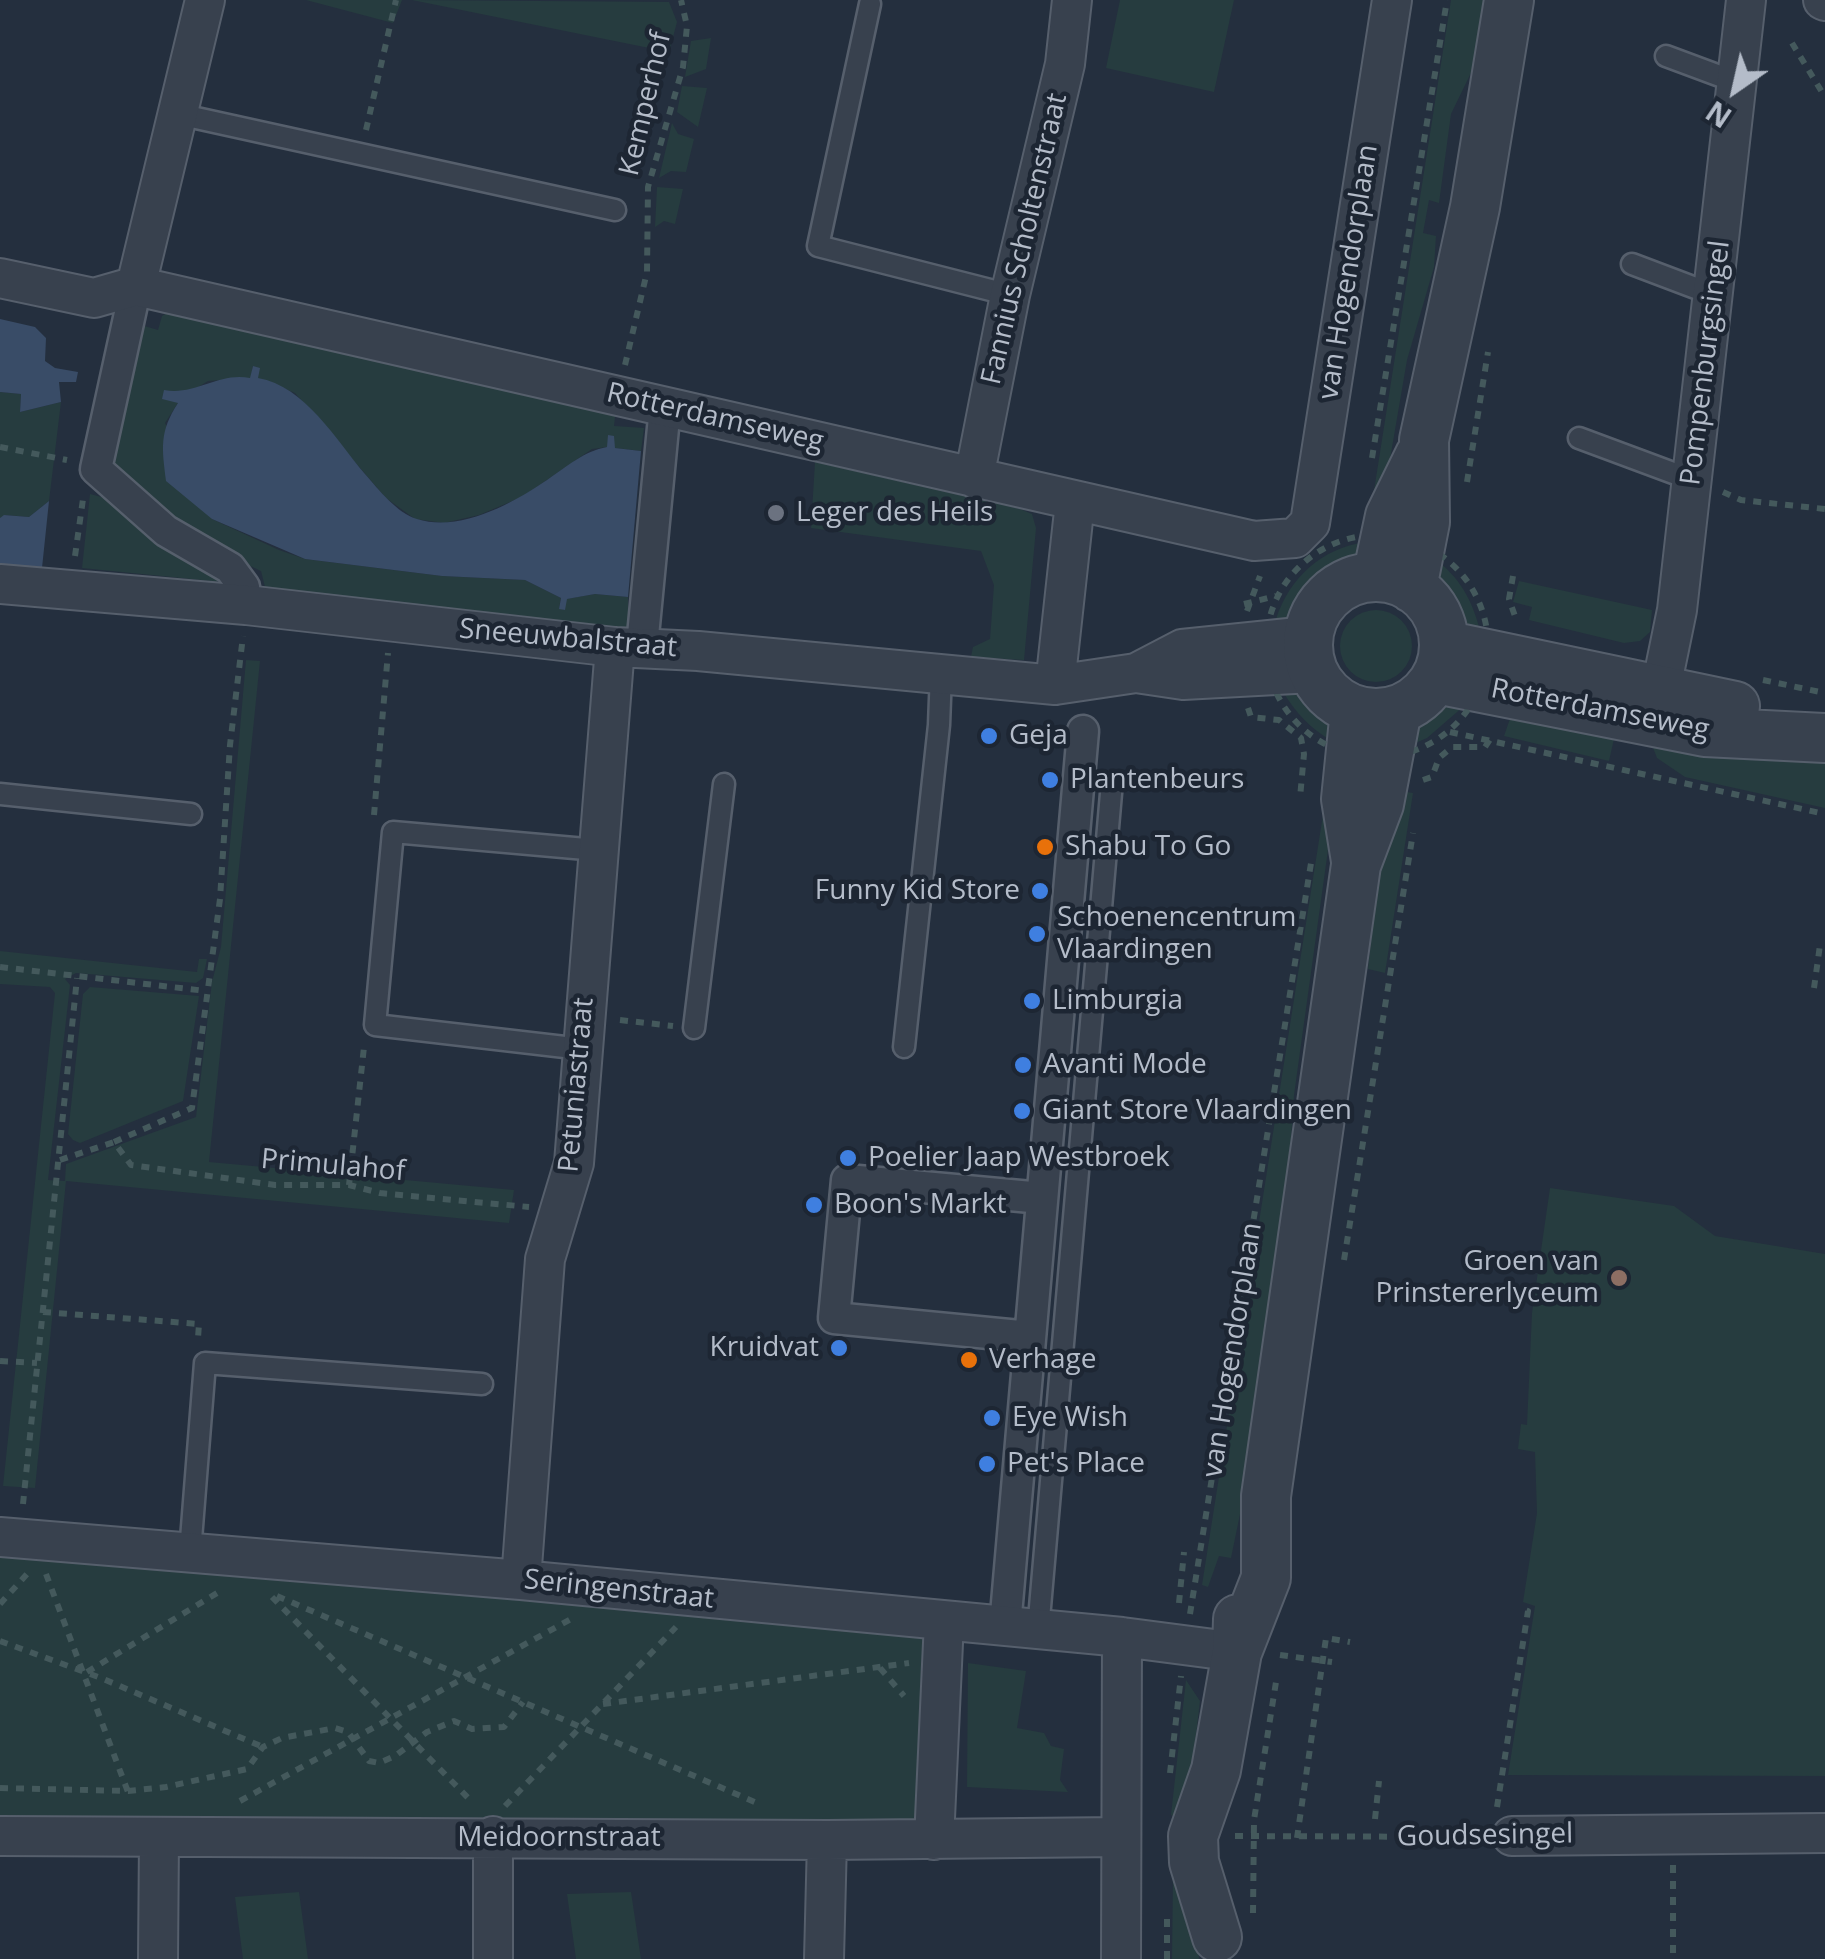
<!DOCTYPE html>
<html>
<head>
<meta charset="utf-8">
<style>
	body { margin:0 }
	#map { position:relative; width:1825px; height:1959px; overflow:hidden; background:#242f3e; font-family:"Open Sans",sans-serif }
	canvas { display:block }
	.north { position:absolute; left:1685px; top:40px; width:100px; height:100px; -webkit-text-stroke:8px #1d2633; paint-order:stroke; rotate:214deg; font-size:28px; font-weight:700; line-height:40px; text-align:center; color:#b4bcc9 }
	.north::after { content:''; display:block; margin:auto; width:35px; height:45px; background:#b4bcc9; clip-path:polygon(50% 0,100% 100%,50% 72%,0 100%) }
</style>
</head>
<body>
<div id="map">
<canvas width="1825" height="1959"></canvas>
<div class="north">N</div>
</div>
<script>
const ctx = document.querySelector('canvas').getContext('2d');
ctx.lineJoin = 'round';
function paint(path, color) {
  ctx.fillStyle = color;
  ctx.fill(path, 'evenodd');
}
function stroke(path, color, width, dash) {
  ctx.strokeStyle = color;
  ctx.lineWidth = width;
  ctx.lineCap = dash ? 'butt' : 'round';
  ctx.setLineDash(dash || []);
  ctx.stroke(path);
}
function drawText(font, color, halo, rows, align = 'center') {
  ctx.font = font + ' "Open Sans",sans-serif';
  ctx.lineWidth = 9;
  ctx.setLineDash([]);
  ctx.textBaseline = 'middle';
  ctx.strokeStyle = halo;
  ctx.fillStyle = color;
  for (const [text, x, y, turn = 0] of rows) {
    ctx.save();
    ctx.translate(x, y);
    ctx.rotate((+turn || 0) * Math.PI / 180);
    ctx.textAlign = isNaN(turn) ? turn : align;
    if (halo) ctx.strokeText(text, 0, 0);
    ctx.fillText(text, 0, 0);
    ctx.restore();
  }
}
paint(new Path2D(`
	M306,0H402L393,23Z
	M412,0L669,2L677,22L669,52Z
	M1120,0H1234L1214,92L1106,68Z
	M1451,0H1491L1484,46L1451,114L1439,203L1429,200L1423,233L1436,236L1434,267L1407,360L1383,500L1373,497Z
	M711,38L706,69L685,77L691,41Z
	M682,86L707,88L698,127L677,112Z
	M672,123L678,134L694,139L686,172L671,171L659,178Z
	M657,187L683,189L675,224L664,221L655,227Z
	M170,311L616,409L614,426L644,428L641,451L607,447L592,449L522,497L479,515L444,523L415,519L386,498L295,393L258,378L253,366L251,378L208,381L195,389L179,393L178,403L165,423L212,519L279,550L305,559L442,576L525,580L561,598L559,608L564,610L566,599L595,594L628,597V631L266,591L261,571L199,542L114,466L113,438L141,325L158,330L162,316Z
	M0,392L21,394L20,412L61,402L49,501L29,517L5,515L0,518Z
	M815,462L1020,509L1032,514L1036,528L1024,660L971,657L973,647L990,639L994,585L981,551L811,528Z
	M90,494L117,501L154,542L221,582L82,568Z
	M1366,542C1354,571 1336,569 1316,589C1304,601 1295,612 1281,622L1276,619C1290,577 1322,548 1366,542Z
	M1433,562H1439C1463,582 1473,603 1481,634L1475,637C1451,615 1441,592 1433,562Z
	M1519,581L1652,610L1650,632L1640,641L1624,643L1529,620L1532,607L1513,602Z
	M1340 646a36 36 0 1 1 72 0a36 36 0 1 1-72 0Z
	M246,660L260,661L209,1162L514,1190L509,1223L66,1181L35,1488L3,1486L55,993L50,987L0,984V951L197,972L199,959H207L203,978L196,983L76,973L65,979L70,985L48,1180L65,1181L66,1164L196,1117L212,982L221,947Z
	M1288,686C1314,697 1330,710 1330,740C1309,727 1296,713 1283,692Z
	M1447,702L1464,706L1427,738L1404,748C1411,722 1422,712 1447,702Z
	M1514,707L1616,730L1609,761L1504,736Z
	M1652,745L1825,756V808L1685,777L1657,758Z
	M1328,783L1337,785L1294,1095L1288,1185L1247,1480L1231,1558L1219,1556L1208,1587L1202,1585Z
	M1394,790L1413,793L1385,973L1368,969L1379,862Z
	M90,987L199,996L183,1101L80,1143L73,1140L68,1134L83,994Z
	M1550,1188L1674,1206L1715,1236L1825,1254V1776L1508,1775L1535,1606L1523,1602L1537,1513L1535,1452L1518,1449L1521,1424L1527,1425L1532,1313Z
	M0,1552L921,1632L932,1640L916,1820L907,1824L0,1817Z
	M968,1663L1026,1671L1017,1728L1044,1733L1051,1746L1064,1749L1060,1780L1068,1792L967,1787Z
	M1186,1680L1200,1701L1186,1822L1171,1815Z
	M1191,1873L1199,1959H1172L1173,1874Z
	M299,1892L308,1959H243L235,1897Z
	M631,1892L641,1959H576L567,1894Z`), '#263c3f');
paint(new Path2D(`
	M0,319L35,327L46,338L45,361L55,368L78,372L76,382H59L61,402L20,412L21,394L0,392Z
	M253,366L260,368L258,378C305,386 336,440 365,474C379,490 397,513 417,519C460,533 513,503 547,480C566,467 584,451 607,447L608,435L614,436L615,448L641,451L628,597L595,594L567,599L565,610L559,609L561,598L525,580L442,576L305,559L212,519L166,481C162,448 159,432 178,403L162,399L164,390C195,396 218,372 250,378Z
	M49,501L42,568L0,564V518L4,515L29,517Z`), '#394c67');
const service = new Path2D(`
	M870,4L818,246L1010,295
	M1666,56L1736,82
	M178,114L615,210
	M1632,264L1714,295
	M1579,438L1692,480
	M0,794L191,814
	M694,1028L724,784
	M904,1047L939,725L941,673
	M582,1049L375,1025L393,832L597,850
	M190,1552L205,1363L482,1384
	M1038,1630L1112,782`);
const pedestrian = new Path2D(`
	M136,286L96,469L166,531L230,568L244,587L246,605
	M642,646L665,407
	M1030,1337L834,1318L847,1180L1042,1198
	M1005,1626L1083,731`);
const minor = new Path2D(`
	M1823,0L1825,1
	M0,278L94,298L136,286L1254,541L1295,538L1310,523L1392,0
	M136,286L205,0
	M974,478L1010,295L1065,64L1072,0
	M0,584L246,605L615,647L698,651L1055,685L1136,673L1183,680L1313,673
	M1136,673L1182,649L1308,636
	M1055,685L1075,502
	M1655,717L1677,610L1746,0
	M0,1537L521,1580L1122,1637L1237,1652
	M521,1580L545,1259L574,1163L615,647
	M0,1836L827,1840L1119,1837
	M1512,1836L1825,1833
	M934,1840L944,1621
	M158,1959L159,1839
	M493,1959V1836
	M824,1959L827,1840
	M1121,1959L1122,1637`);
const tertiary = new Path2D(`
	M1308 645a68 68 0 1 1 136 0a68 68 0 1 1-136 0Z
	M1377,577L1390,516L1420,455
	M1412,588L1425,522L1424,440L1475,207L1509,0
	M1444,645L1735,706
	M1436,679L1705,732L1825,738
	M1355,710L1346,799L1356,861
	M1237,1652L1266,1578V1496L1356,865L1379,804L1397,710
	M1217,1937L1194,1862L1193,1836L1216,1770L1237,1652L1238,1619`);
stroke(service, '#565f6c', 25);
stroke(pedestrian, '#565f6c', 35);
stroke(minor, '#565f6c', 42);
stroke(tertiary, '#565f6c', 52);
stroke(new Path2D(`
	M1792,43L1825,97
	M366,130L396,0
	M625,365L647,272L648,187L683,67L687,26L681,0
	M0,447L67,460
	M1372,458L1447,0
	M1467,482L1488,352
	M1723,492L1741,500L1825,509
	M1266 646a111 111 0 1 1 222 0a111 111 0 1 1-222 0Z
	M75,556L83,499
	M1513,576L1509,599L1516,619
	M1244,604L1276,596
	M1247,611L1260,576
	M1763,680L1825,693
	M1248,708L1251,717L1279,720L1301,738L1304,754L1300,798
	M1450,732L1825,814
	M1423,780L1432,777L1439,758L1452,747H1485L1491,738
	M374,815L388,653
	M0,967L206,991
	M1814,988L1820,945
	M620,1020L673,1026
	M114,1142L192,1108L220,899L230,745L243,636
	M60,1160L114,1142L131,1165L275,1185H349L380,1193L529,1207
	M349,1185L364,1047
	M1344,1260L1413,833
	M43,1312L199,1324L198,1338
	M0,1361L37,1363
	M23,1504L77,978
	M46,1574L128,1792
	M277,1596L757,1803
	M272,1597L473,1803
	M1179,1603L1184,1552
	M0,1604L27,1574
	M1190,1614L1312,857
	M0,1641L101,1678L263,1747
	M1280,1655L1332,1662
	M880,1668L904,1696
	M87,1672L222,1590
	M603,1704L909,1663
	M1170,1773L1181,1676
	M0,1788L128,1791L166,1787L247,1769L263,1747L282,1738L335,1728L348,1732L369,1761L379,1763L395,1756L427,1732L454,1721L472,1729L504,1727L523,1702
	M240,1801L571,1619
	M505,1806L676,1627
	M1497,1807L1528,1611L1522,1609
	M1375,1819L1379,1781
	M1235,1836L1478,1837
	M1297,1838L1326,1638L1350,1642
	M1673,1865V1959
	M1253,1913L1254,1820L1276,1682
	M1167,1959V1915`), '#44595c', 6, [8, 8]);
stroke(service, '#38414e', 20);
stroke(pedestrian, '#38414e', 30);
stroke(minor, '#38414e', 38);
stroke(tertiary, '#38414e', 48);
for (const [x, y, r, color] of [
	[776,513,10,"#6b7280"],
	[989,736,10,"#3f7fe0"],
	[1050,780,10,"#3f7fe0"],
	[1045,847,10,"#e8710a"],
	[1040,891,10,"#3f7fe0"],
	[1037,934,10,"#3f7fe0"],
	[1032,1001,10,"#3f7fe0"],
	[1023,1065,10,"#3f7fe0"],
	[1022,1111,10,"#3f7fe0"],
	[848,1158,10,"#3f7fe0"],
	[814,1205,10,"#3f7fe0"],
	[1619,1278,10,"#8d6e63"],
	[839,1348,10,"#3f7fe0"],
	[969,1360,10,"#e8710a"],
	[992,1418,10,"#3f7fe0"],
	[987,1464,10,"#3f7fe0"]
]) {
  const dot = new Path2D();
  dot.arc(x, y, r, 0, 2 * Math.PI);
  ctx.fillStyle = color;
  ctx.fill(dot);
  stroke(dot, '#1d2633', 4);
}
drawText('28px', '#b4bcc9', '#1d2633', [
	["Kemperhof",646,104,-77],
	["Fannius Scholtenstraat",1025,239,-77],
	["van Hogendorplaan",1349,272,-81],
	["Pompenburgsingel",1706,363,-83],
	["Rotterdamseweg",715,418,13],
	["Sneeuwbalstraat",568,639,5],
	["Rotterdamseweg",1600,710,11],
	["Petuniastraat",577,1085,-85],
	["Primulahof",333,1166,5],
	["van Hogendorplaan",1233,1350,-81],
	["Seringenstraat",619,1590,6],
	["Goudsesingel",1485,1836,-1],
	["Meidoornstraat",559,1838]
]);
drawText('28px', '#b4bcc9', '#1d2633', [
	["Leger des Heils",796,513],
	["Geja",1009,736],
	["Plantenbeurs",1070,780],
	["Shabu To Go",1065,847],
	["Funny Kid Store",1020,891,"right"],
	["Schoenencentrum",1057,918],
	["Vlaardingen",1057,950],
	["Limburgia",1052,1001],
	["Avanti Mode",1043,1065],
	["Giant Store Vlaardingen",1042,1111],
	["Poelier Jaap Westbroek",868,1158],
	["Boon's Markt",834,1205],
	["Groen van",1599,1262,"right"],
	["Prinstererlyceum",1599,1294,"right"],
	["Kruidvat",819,1348,"right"],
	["Verhage",989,1360],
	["Eye Wish",1012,1418],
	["Pet's Place",1007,1464]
], 'left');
</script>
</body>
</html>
